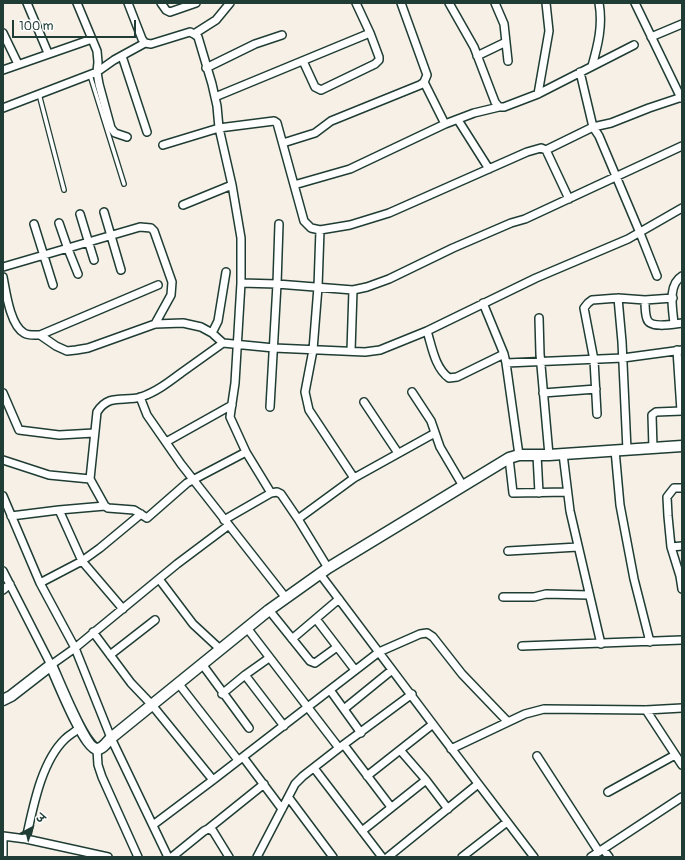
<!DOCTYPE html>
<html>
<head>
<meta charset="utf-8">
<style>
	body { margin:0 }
	#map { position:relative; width:685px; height:860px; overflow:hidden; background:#f6f0e7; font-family:Pangolin,"Playpen Sans Deva",sans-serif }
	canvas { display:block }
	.frame { position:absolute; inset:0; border:4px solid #1f3d34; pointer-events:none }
	.north { position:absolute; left:12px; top:808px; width:40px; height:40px; -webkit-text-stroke:3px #fff; paint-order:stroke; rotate:41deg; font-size:11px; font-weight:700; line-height:16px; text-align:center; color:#1f3d34 }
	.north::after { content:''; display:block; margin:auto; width:14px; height:18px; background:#1f3d34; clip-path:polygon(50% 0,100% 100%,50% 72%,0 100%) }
	.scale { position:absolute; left:12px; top:20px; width:124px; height:18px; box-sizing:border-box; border:2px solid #1f3d34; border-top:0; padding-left:5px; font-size:12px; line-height:14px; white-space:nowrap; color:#1f3d34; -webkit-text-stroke:3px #fff; paint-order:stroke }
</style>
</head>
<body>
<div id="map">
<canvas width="685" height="860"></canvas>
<div class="frame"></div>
<div class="north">उ</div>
<div class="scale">100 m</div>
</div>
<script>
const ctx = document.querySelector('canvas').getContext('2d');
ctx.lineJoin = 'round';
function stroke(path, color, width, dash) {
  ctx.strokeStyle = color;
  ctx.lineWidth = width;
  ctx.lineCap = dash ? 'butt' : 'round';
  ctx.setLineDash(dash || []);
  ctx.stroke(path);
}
const lane = new Path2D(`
	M90,75L124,184
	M39,94L64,190`);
const street = new Path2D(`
	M27,3L48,53
	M77,3L97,51L98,62L97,72L99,84L111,128L115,133L127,137
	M128,3L142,39L145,43L151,44L190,32L194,34L198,37L212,84L217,106L219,128L232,185L241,238V283L235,383L230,417L246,452L271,493
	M161,3L166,10L170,12L196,3
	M449,3L474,47L495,102L499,107H504L538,94L634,45
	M495,3L504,24L508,61
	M635,3L681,98
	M3,33L18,64
	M194,34L216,20L230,3
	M651,37L682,24
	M122,56L147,132
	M477,56L506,42
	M303,61L315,87L321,90L375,64L379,60V57L370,33L356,3
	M592,66C598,45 603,25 599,3
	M206,68L255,44L282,35
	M3,70L92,39
	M580,72L593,127L599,136L640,233L657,276
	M424,82L445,124
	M538,94L549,31L546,3
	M215,97L370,33
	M3,108L97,72L114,60L145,43
	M458,120L489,169
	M283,143L315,133L331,121L420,85L424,82L427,75L401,3
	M163,145L219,128L274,121L277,123L304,221L311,228L320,230L350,225L389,213L527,152L541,148L546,150L569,199
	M546,150L593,127L611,123L649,108L682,97
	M294,185L350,169L445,124L474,113L499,107
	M183,205L232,185
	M104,212L121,270
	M80,214L94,260
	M59,223L68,249L78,274
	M34,224L53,285
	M320,230L318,287L313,350L305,392L309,410L354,478
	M3,267L140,227L151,228L154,231L172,282L171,295L155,324
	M3,277C6,292 10,325 24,333C29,336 34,335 40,335L56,346L67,351L76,350L88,348L155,324L183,323L201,327L212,333L223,343
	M241,283L277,284L353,290L367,287L389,279L453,248L511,223L525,219L682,146
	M618,298L622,342L627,450
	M645,300C645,306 645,314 647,319C650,329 674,324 682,323
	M483,303L504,354L506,363L519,455
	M539,318L540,354L549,455
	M674,324C673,310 667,285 682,276
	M427,331C432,347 435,368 449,378L457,377L504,354
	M212,333L218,321L226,272
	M40,335L158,285
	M677,350L681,411
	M351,351L353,290
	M506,363L623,358L682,350
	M412,392L431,421L440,447L463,486
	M3,393L19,430L59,435L94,433
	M543,393L596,389
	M140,397L147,415L181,464L286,598
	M364,402L398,453
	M270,407L277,284L279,224
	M597,414L594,360L584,308L588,303L592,300L618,298L645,300L673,298
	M166,442L232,405
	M653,448L652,415L656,412L682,411
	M615,450L620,505L634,579L650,642
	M563,454L570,511L601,644
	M537,455L539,493
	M509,458L513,493L567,492
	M3,460L49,475L90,479L105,506L108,508L134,510L147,518L187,483L246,452
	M90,479L97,412C109,393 124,402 141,397C156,392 169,382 181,373C195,363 209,353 223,343L274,348L365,352L380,350L427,331L536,278L628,239L682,208
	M682,488H674L667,497L668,516L671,547L680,576L682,589
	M3,496L40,583L75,648L111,738L168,857
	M105,506L59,510L82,561L123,609
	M11,516L59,510
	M298,519L354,478L435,433
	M224,520L271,493L277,492L281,494L298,519L328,568
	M671,547L682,546
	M508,551L578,547
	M3,571L51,665L75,648L177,564L229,525
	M320,574C391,669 462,763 534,857
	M159,579L193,624L220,649
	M40,583L82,561L100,548L141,514
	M3,590L10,584
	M503,597H534L546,594L589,595
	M269,610L310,661L315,663L337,647
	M316,619L355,670
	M247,628L339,748
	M93,632L131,683L152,705L213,780
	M292,639L339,599
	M522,646L682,640
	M110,655L155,620
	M202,664L249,728
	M245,675L269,658
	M178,683L238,760
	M330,690L361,733
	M222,694L245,675L284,726
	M344,709L392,670
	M646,710L682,765
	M344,745L391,807
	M97,749L98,765L102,777L138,857
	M451,749L508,722L525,714L544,709L646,710L682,708
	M400,750L433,724
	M537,756L599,852
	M243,757L282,809
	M314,768L382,857
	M367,776L400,750L426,780L448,809
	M608,792L675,755
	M289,798L333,857
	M153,825L213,780L379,652L420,634L427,633L433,637L462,674L508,722
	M208,829L264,784
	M362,831L426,780
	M3,836L26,839L108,857
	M26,839C33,808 41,762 65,739C69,735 75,732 79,728
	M3,840V855
	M603,849L609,857
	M172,857L204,831L208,829L213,831L229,857
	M257,857L295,784L303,776L339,748L412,694
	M388,857L478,784
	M462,857L507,822
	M591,857L682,797`);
const secondary = new Path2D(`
	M3,700L11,696L51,665C57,678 85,749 97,749C103,749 107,742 111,738L269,610L328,568L509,458L519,455H549L682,446`);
stroke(lane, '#1f3d34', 6);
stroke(street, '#1f3d34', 10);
stroke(secondary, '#1f3d34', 13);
stroke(lane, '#fff', 3.5);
stroke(street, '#fff', 7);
stroke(secondary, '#fff', 10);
</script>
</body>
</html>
